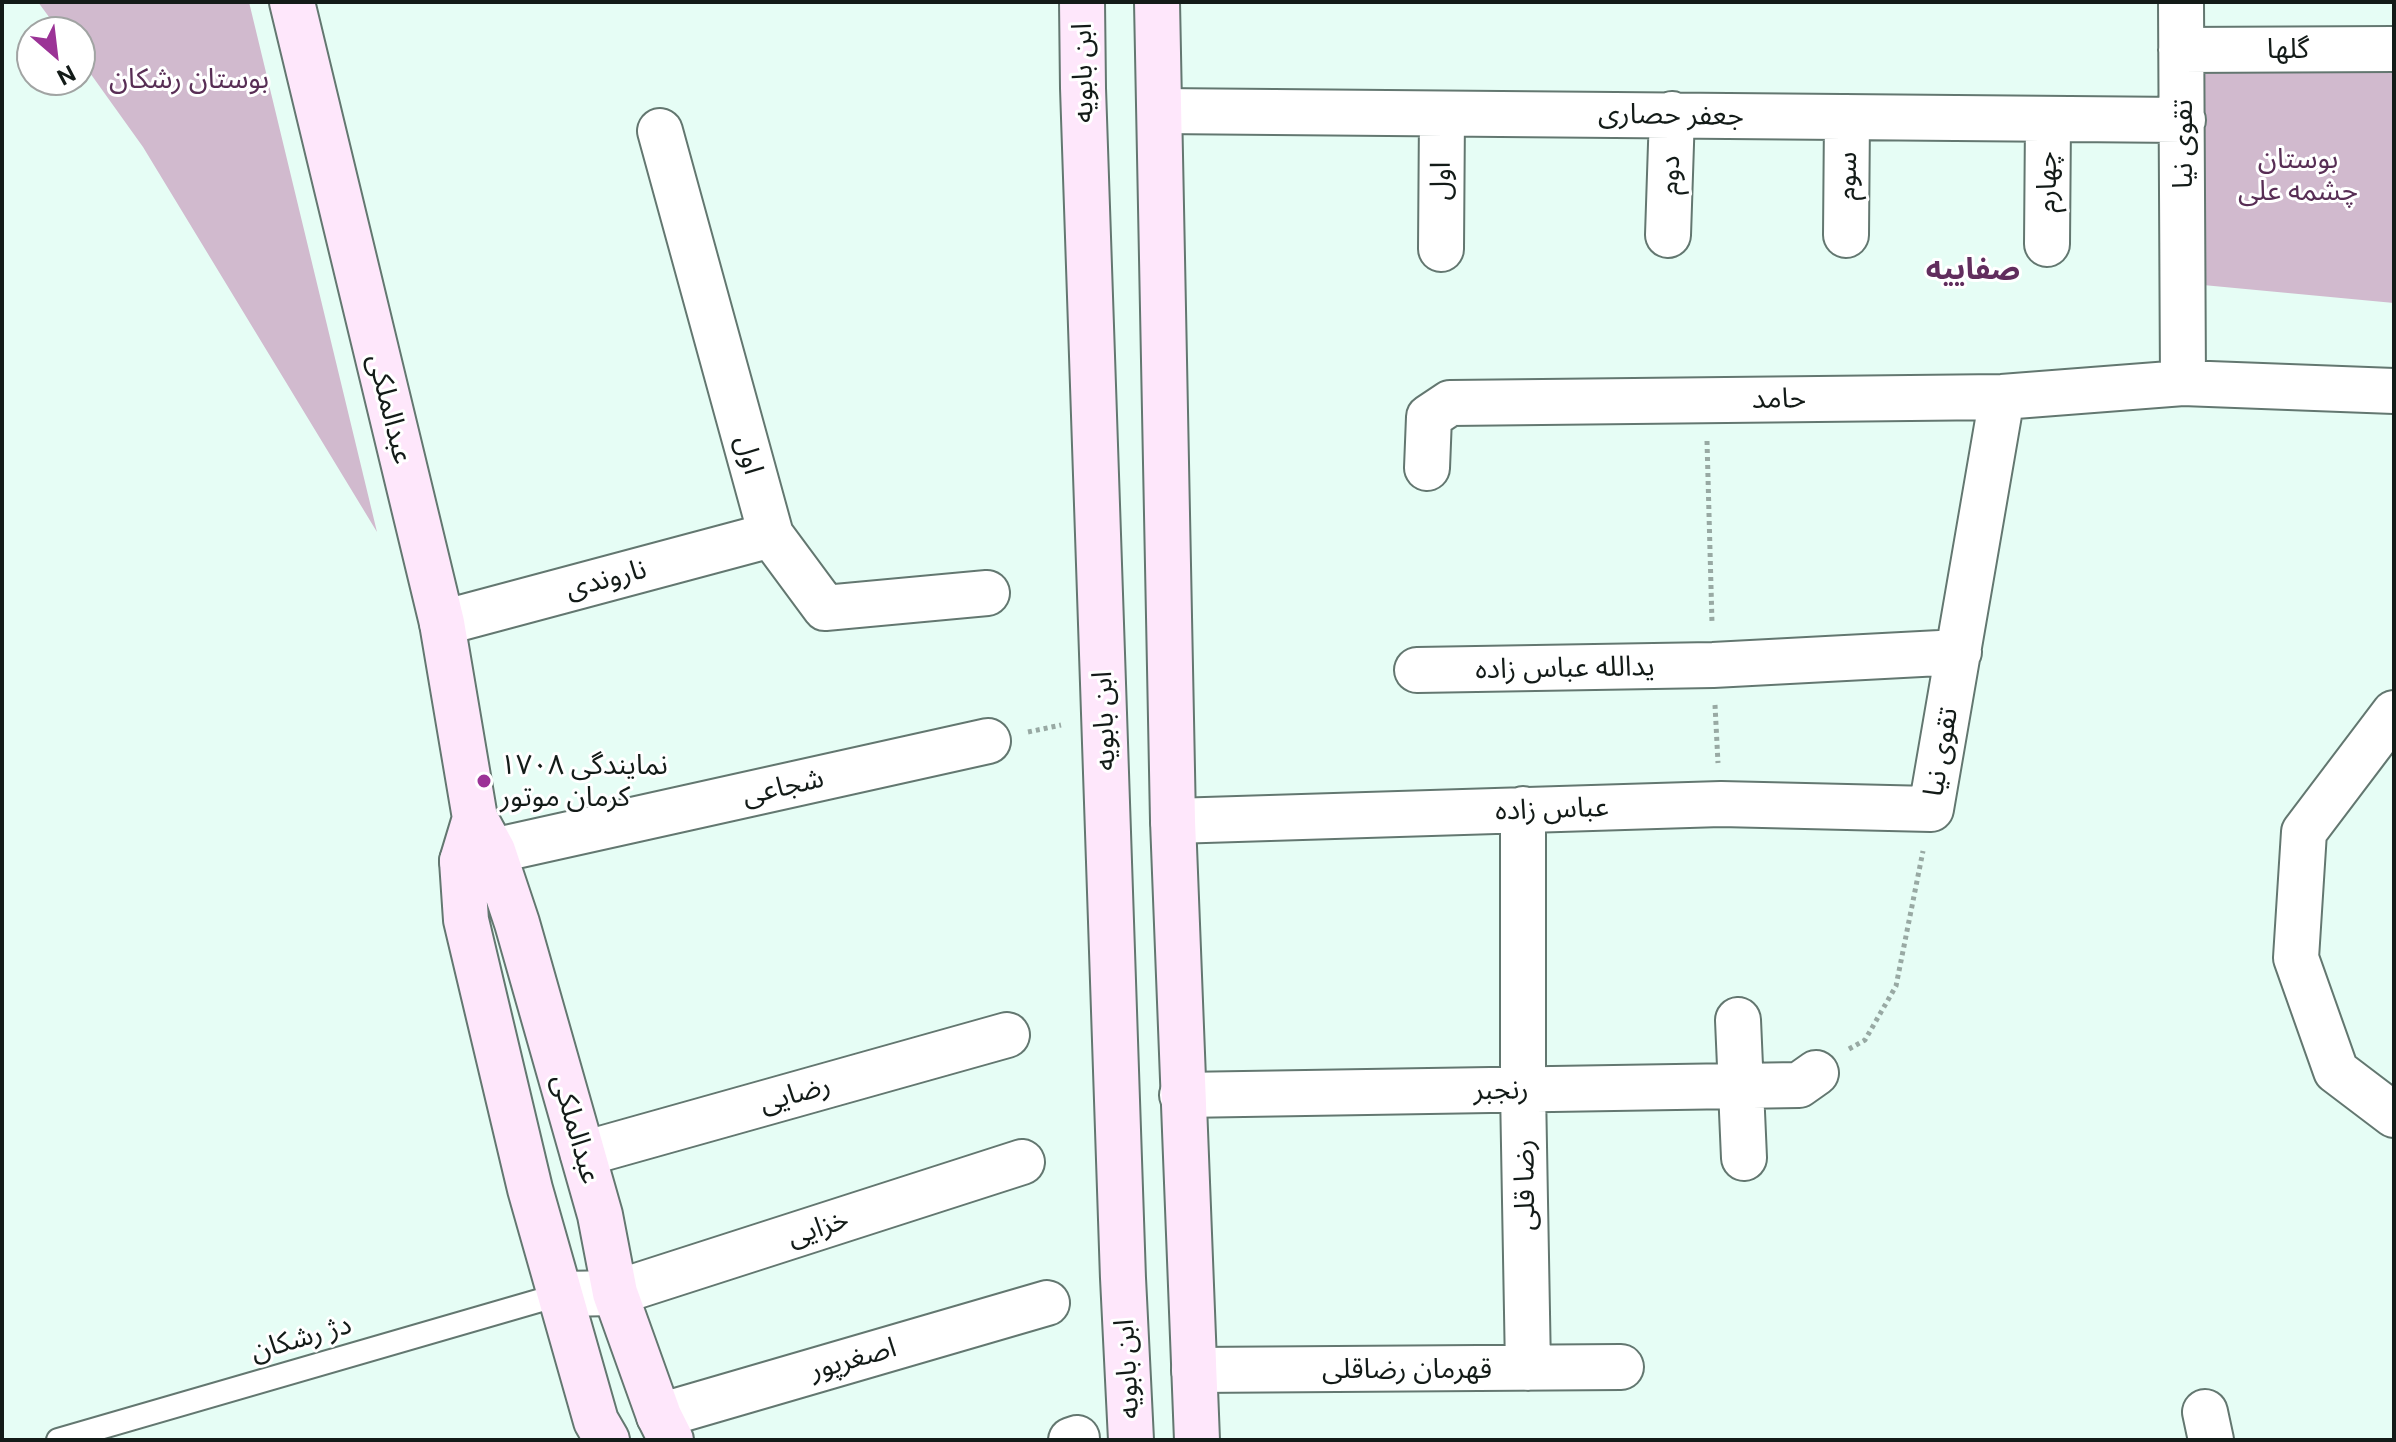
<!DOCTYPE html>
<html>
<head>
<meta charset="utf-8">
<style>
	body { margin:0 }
	#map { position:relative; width:2396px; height:1442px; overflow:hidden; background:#e6fdf5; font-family:"Public Sans",sans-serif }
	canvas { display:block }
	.frame { position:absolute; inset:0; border:4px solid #131b18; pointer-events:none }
	.north { position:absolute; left:16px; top:16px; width:80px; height:80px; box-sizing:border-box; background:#fff; border:2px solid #a1a4a3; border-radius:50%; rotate:152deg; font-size:22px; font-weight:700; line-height:32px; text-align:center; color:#131b18 }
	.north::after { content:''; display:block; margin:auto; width:28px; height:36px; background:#9b3396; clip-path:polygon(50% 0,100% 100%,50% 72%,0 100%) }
</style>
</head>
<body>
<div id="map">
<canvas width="2396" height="1442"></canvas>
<div class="frame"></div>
<div class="north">N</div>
</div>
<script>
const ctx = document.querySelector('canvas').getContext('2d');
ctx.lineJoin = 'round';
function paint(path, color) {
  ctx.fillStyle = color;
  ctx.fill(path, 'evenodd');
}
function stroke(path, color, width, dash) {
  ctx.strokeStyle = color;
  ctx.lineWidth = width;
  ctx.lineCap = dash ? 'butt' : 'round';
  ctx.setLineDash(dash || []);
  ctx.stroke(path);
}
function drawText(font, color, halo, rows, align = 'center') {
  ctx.font = font + ' "Public Sans","Noto Sans Arabic",sans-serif';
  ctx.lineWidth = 6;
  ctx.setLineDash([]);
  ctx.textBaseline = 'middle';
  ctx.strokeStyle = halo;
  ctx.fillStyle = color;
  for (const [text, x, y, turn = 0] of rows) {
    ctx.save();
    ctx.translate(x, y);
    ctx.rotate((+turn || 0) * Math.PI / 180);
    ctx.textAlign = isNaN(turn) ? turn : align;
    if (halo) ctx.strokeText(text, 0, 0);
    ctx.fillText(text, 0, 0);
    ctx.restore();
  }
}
paint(new Path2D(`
	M38,2H249L377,532L143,147L80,59V32H60Z
	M2394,63V303L2203,285L2202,66Z`), '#d1bace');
const lane = new Path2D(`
	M58,1440L562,1294`);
const street = new Path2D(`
	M2181,2L2183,383
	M2181,50L2394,49
	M1160,111L2183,120
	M660,131L771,535L825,608L987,593
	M1668,235L1672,114
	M1846,235L1847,117
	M2047,244L2048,120
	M1441,249L1442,114
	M1427,468L1429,417L1450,403L2002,397L2183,383L2394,391
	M442,623L771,535
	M1417,670L1713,665L1959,652
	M2394,713L2304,832L2296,958L2336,1071L2394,1115
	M1523,809V1090L1528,1368
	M1173,821L1721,804L1931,809L2002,397
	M462,861L493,851L988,741
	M1738,1020L1744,1158
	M1182,1095L1799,1085L1816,1073
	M583,1154L1007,1035
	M562,1294L615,1293L1022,1162
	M1194,1370L1621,1367
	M2205,1412L2211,1440
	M659,1416L1047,1303
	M1071,1440L1077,1438`);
const secondary = new Path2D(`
	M292,2L442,623L475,818L493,851L517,923L600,1215L615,1293L659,1416L671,1440
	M1082,2L1083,88L1123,1278L1131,1440
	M1157,2L1173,821L1197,1440
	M475,818L462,861L466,920L530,1189L596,1421L607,1440`);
stroke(lane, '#637770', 26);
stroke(street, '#637770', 48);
stroke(secondary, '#637770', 48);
stroke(new Path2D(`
	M1707,441L1712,623
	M1715,705L1718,763
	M1028,732L1061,725
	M1849,1049L1865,1040L1896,986L1923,851`), '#98a9a3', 5, [4, 4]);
stroke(lane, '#fff', 22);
stroke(street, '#fff', 44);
stroke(secondary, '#fee7fb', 44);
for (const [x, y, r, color] of [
	[484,781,8,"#9b3396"]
]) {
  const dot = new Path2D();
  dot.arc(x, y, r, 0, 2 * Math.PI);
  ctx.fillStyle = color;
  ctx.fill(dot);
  stroke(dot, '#fff', 3);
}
drawText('28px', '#131b18', '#fff', [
	["گلها",2288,49],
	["ابن بابویه",1083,73,-91],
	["جعفر حصاری",1671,115,1],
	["تقوی نیا",2183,144,-90],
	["دوم",1670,175,-88],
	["سوم",1847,176,-89],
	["اول",1441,181,-89],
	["چهارم",2047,182,-90],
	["حامد",1779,399,-1],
	["عبدالملکی",390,409,76],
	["اول",749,455,75],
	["ناروندی",606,579,-15],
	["یدالله عباس زاده",1565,668,-1],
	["ابن بابویه",1104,721,-92],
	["تقوی نیا",1941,752,-80],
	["شجاعی",783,787,-13],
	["عباس زاده",1552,809,-2],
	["رنجبر",1501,1090,-1],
	["رضایی",795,1094,-16],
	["عبدالملکی",576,1129,74],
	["رضا قلی",1525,1185,-91],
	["خزایی",818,1228,-18],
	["دژ رشکان",301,1338,-16],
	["اصغرپور",853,1359,-16],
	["ابن بابویه",1127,1369,-93],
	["قهرمان رضاقلی",1407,1369]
]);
drawText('28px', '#582e55', '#fff', [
	["بوستان رشکان",189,79],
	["بوستان",2298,159],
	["چشمه علی",2298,191]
]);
drawText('28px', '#131b18', '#fff', [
	["نمایندگی ۱۷۰۸",500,765],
	["کرمان موتور",500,797]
], 'left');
drawText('bold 30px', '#612d5d', '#fff', [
	["صفاییه",1973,270]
]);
</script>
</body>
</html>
